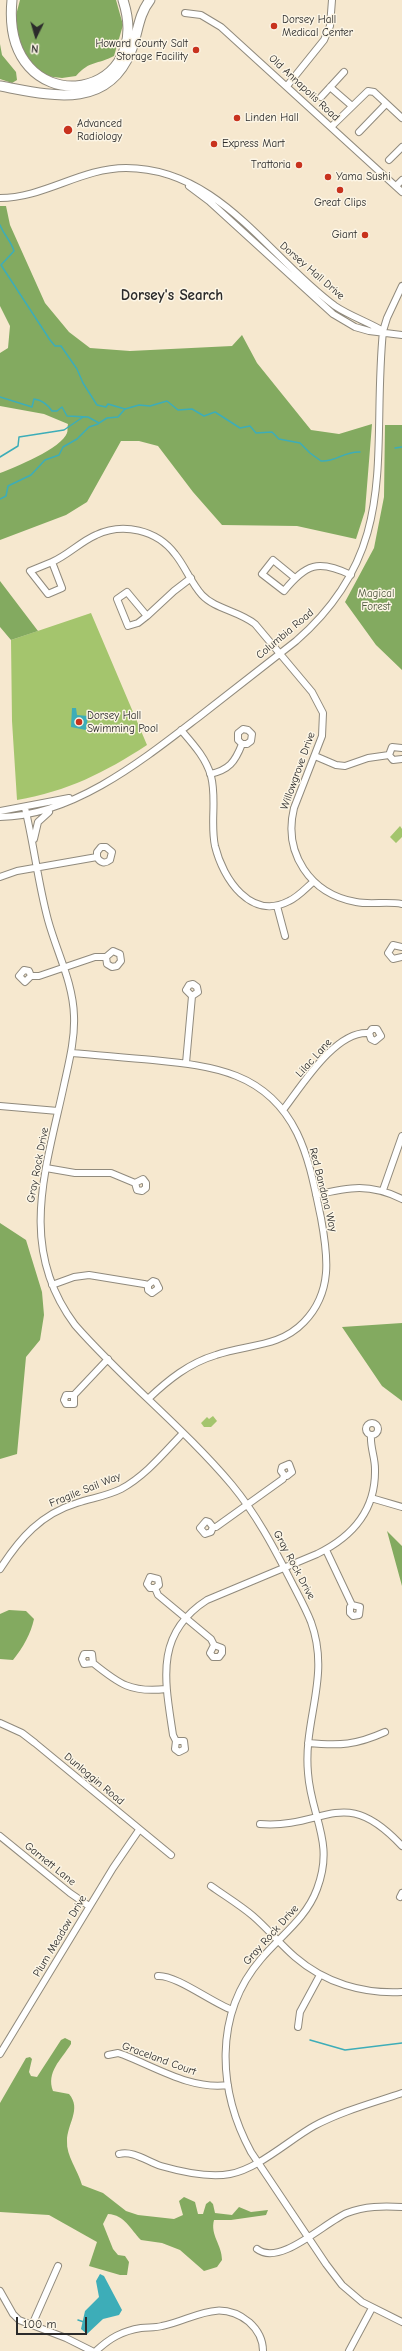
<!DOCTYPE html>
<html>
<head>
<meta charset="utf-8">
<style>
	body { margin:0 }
	#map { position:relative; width:402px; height:2351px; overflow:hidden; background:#f6e8cf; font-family:"Comic Neue",sans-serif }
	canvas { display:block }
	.north { position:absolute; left:16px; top:16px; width:40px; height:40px; -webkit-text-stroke:3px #fcf5e5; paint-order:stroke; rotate:185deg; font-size:11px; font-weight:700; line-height:16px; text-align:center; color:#2b2b2b }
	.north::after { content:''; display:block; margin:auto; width:14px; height:18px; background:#2b2b2b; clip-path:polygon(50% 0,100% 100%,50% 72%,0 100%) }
	.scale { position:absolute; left:16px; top:2317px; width:71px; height:18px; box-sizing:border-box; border:2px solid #2b2b2b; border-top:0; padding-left:5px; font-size:12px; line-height:14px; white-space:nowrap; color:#2b2b2b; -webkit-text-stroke:3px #fcf5e5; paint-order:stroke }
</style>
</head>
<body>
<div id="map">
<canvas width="402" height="2351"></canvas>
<div class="north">N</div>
<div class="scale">100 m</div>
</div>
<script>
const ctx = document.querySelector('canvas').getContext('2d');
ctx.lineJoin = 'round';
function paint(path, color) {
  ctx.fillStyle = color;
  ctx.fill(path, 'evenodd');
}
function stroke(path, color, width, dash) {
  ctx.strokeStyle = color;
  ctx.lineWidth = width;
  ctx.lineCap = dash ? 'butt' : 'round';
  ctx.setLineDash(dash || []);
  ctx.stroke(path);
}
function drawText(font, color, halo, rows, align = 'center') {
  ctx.font = font + ' "Comic Neue",sans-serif';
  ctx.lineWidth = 3;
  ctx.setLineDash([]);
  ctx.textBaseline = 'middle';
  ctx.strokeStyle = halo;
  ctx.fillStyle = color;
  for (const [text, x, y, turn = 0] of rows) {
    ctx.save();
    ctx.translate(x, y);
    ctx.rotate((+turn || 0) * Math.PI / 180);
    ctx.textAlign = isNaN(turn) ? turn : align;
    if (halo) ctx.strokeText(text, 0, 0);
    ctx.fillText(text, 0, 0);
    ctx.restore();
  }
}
paint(new Path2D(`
	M91,613L147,745C104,773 68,791 17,800L12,721L11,640Z
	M400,826L402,829V837L396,843L390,837Z
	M213,1416L217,1421L211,1427H204L201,1423L207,1417L209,1419Z`), '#a4c56d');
paint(new Path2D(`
	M20,0H116L123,25L114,56C97,65 90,60 76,76L62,78L45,76L22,55L15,19Z
	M0,44L2,55L16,72L17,80L12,83L0,79Z
	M0,206H6L10,225L45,303L69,332L90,348L130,351L232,346L242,335L257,363L311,430L339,434L372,424L365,511L356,539L297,526L222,525L193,492L158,446L139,441H121L87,502L66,515L0,540V473C14,468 62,448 67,433C68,431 67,427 68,424L44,414L0,406V353L8,348L10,326L0,306Z
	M385,425H402V670L376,645L345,602L374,548L384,497Z
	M0,581L38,631L11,640L0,627Z
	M0,1223L26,1240L42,1292L44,1315L40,1340L26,1357L17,1454L0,1459Z
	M402,1323V1401L382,1386L342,1327Z
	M387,1531L402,1546V1586Z
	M9,1610L26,1611L34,1619C31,1633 23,1648 13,1660L0,1659V1614Z
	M65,2038L71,2041V2044C61,2060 46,2072 53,2091L69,2094C82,2109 67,2124 67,2141C66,2156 78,2170 82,2185L103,2193L126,2211L138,2215L174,2219L183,2215L179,2201L184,2197L195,2202L198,2214H203L206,2204L210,2201L213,2204L215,2213L232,2215L239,2207L251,2212L268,2210L266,2215L231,2220H214C210,2235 222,2245 222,2260L217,2267L204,2271L180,2250L162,2243L141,2240C130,2229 125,2215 108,2214L103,2224L113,2249L118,2255L125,2256L129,2262L127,2275H120L89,2266L97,2242L49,2215L0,2212V2103L26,2058L30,2057L32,2059L29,2072L31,2076L37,2077L61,2040Z`), '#83aa60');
paint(new Path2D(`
	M72,708H76L77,715L88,716L86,730L71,727Z
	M100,2274L104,2276L122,2310L119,2315L103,2319L87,2334L81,2329L85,2311L99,2297L96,2281Z`), '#3dadb8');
stroke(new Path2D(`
	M0,225C4,235 11,241 14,251L1,265L50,340L55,346H61L77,369L83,383L97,405L106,407L108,404L125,409
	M0,397L32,407L34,399C42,400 48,405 52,411H57L62,407L67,416L88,417L99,423L107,418L118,417L125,409L139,405L150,406L167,401L178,410L192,409L204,416L215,412L240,428L250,426L256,433L272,432L279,439L300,443L310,453L321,461C336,462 344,451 360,452
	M395,448L402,447
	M0,457L18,446L19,437L64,430L83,417
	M0,499L6,496L8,486L31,475L45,460L59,455L63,447L77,439L89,427L98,424
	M310,2040L345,2050L402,2043
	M78,2320L84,2322`), '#3dadb8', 1.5);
const minor = new Path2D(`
	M185,13L201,15L221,27L402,192
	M287,86L324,40L330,26L332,0
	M330,87L352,106
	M321,97L344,72
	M331,127L368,91L374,92L402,118
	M359,132L386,104
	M389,160L402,147
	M189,186L209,201L333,314L355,327L369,331L402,335
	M396,186L402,180
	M0,198C44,198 81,168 126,168C219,168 268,257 335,306C350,316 368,322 383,331
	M52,562C68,555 80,542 96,535C123,522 157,530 175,554C185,566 191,583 202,595C215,609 239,611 255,624L312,692L323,713L322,736L294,808C283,853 310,894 356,902C371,905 387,901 402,904
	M52,562L62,588L48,594L30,571Z
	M295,578L273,560L262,574L284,591C306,564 318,559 351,575
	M147,616L127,592L117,599L128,626L138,623L147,616L174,591L191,578
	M181,730C193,744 206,758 211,776C217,799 210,823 215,846C223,879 251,921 289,901C298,897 305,889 313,882
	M402,748L392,747L389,755L393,760L402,759
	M315,756L336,765L345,766L368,758L389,755
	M210,774C229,770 235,762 242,744H247L251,741L252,734L248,730L243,729L238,733V740L242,744
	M25,808C34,845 38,883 48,920C57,953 73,982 74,1016C75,1039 69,1062 64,1085C46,1169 17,1248 75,1325C124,1381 184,1428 232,1485C256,1514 273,1546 290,1579C297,1593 305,1607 311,1622C331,1677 303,1719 308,1773C311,1817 335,1842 317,1889C306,1919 280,1936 261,1959C213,2015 218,2091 251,2152L326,2264L342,2285L362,2302L402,2322
	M0,811L69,798
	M0,817C74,816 144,759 200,716C232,691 264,666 296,641C402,549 371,453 383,331L387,318L402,286
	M34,839L38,822L49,812
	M0,877L17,871L97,857C100,863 105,864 110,860L112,852L106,847H101L97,852V857
	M277,906L285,936
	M402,947L393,945L388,953L393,959L402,957
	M31,976L25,982L19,976L24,970L29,971L31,976H39L95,957H106L113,951L120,954L121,961L117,966L112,967L107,964L106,957
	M71,1053C98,1055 125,1058 153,1060C213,1066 267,1072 297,1133C310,1160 315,1190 321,1218C328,1256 333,1292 304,1322C279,1348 247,1344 216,1355C189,1363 168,1380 148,1399
	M186,1063L192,996L198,992L197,987L193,984L189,985L186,990L192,996
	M0,1106L58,1111
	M283,1110C301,1087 335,1030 369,1033L371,1039L375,1041L381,1036L377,1029H372L369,1033
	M46,1168L75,1173H111L135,1183L137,1190L142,1191L146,1188V1183L143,1179L135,1183
	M383,1190L402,1136
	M316,1195C349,1187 370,1183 402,1199
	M52,1285L74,1277L89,1275L144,1284L148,1285V1290L152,1293L159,1288L156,1282L153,1281L148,1285
	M74,1395V1404H66L64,1400L66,1395H74L108,1359
	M366 1429a6 6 0 1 1 12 0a6 6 0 1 1-12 0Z
	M371,1498L402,1507
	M213,1527L211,1532L205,1534L200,1528L206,1521L209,1522L213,1527H216L283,1479L284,1475L281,1471L282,1467L289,1464L292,1472L287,1476L284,1475
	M326,1550L352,1605L350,1607V1613L353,1616L359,1615L360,1607L352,1605
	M0,1569C20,1538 41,1514 77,1503C92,1498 107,1496 121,1489C145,1476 163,1454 182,1434
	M155,1588H150L147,1584L150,1577L158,1579L159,1585L155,1588L158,1595L211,1639L214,1645L210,1653L213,1657H219L222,1653V1648L214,1645
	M93,1663L92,1654H84L82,1659L84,1664L93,1663C119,1684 131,1693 166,1689
	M0,1723L22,1733L35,1743L171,1855
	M176,1741L175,1749L179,1752L185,1749L184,1741H176L173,1735C165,1681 154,1634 207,1600L317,1554C352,1537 376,1510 375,1469C375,1457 370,1447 371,1435
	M308,1743C340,1746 356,1745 385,1732
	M260,1824C327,1829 343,1783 402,1846
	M0,1836L70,1893L89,1906
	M211,1886C225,1896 240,1905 253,1916C268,1929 280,1944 295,1957C325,1983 363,1994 402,1992
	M400,1897L402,1893
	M158,1976C176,1975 211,2002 232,2010
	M298,2027L300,2012L320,1975
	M0,2054L113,1868L139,1830
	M108,2055L118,2053L124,2055C157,2068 192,2090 228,2085
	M119,2154C133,2150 148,2162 161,2166C182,2172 209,2178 230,2174C258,2169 289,2140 314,2126C342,2111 373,2103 402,2093
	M257,2249C280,2267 325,2222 347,2213C365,2206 383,2206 402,2207
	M0,2291L13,2314L19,2320L66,2338L92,2351
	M32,2325L58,2266
	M96,2351C110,2338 122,2331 141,2328C148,2327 155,2328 162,2326C193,2320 218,2297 249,2322C258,2330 263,2339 263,2351
	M349,2351L372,2308`);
const highway = new Path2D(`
	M12,0C0,123 157,106 123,0
	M0,86C49,95 107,111 131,51C138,34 138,15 150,0`);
stroke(minor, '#908a7d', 8);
stroke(highway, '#908a7d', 11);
stroke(minor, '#fff', 6);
stroke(highway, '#fff', 9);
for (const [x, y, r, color] of [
	[274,26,4,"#c8321e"],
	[196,50,4,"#c8321e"],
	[237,118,4,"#c8321e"],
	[68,130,5,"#c8321e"],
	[214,144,4,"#c8321e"],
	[299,165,4,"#c8321e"],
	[328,177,4,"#c8321e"],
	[340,190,4,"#c8321e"],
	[365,235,4,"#c8321e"],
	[79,722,4,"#c8321e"]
]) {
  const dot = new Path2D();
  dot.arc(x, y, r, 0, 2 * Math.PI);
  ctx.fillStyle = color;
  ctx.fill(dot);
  stroke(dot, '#fcf5e5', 1.5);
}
drawText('11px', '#2b2b2b', '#fcf5e5', [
	["Dorsey Hall",282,20],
	["Medical Center",282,33],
	["Howard County Salt",188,44,"right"],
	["Storage Facility",188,57,"right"],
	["Linden Hall",245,118],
	["Advanced",77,124],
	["Radiology",77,137],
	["Express Mart",222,144],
	["Trattoria",291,165,"right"],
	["Yama Sushi",336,177],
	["Great Clips",340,203,"center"],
	["Giant",357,235,"right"],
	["Dorsey Hall",87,716],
	["Swimming Pool",87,729]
], 'left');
drawText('11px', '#2b2b2b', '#fcf5e5', [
	["Old Annapolis Road",304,88,43],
	["Dorsey Hall Drive",312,271,41],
	["Columbia Road",285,634,-40],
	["Willowgrove Drive",298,771,-70],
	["Lilac Lane",314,1058,-48],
	["Gray Rock Drive",38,1165,-79],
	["Red Bandana Way",323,1190,76],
	["Fragile Sail Way",85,1490,-22],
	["Gray Rock Drive",294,1565,62],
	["Dunloggin Road",94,1779,40],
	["Garnett Lane",50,1864,39],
	["Gray Rock Drive",271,1935,-48],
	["Plum Meadow Drive",60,1936,-59],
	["Graceland Court",159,2059,20]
]);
drawText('11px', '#4f593f', '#fcf5e5', [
	["Magical",376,594],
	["Forest",376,607]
]);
drawText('bold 15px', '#2b2b2b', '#fcf5e5', [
	["Dorsey's Search",172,296]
]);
</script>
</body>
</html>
